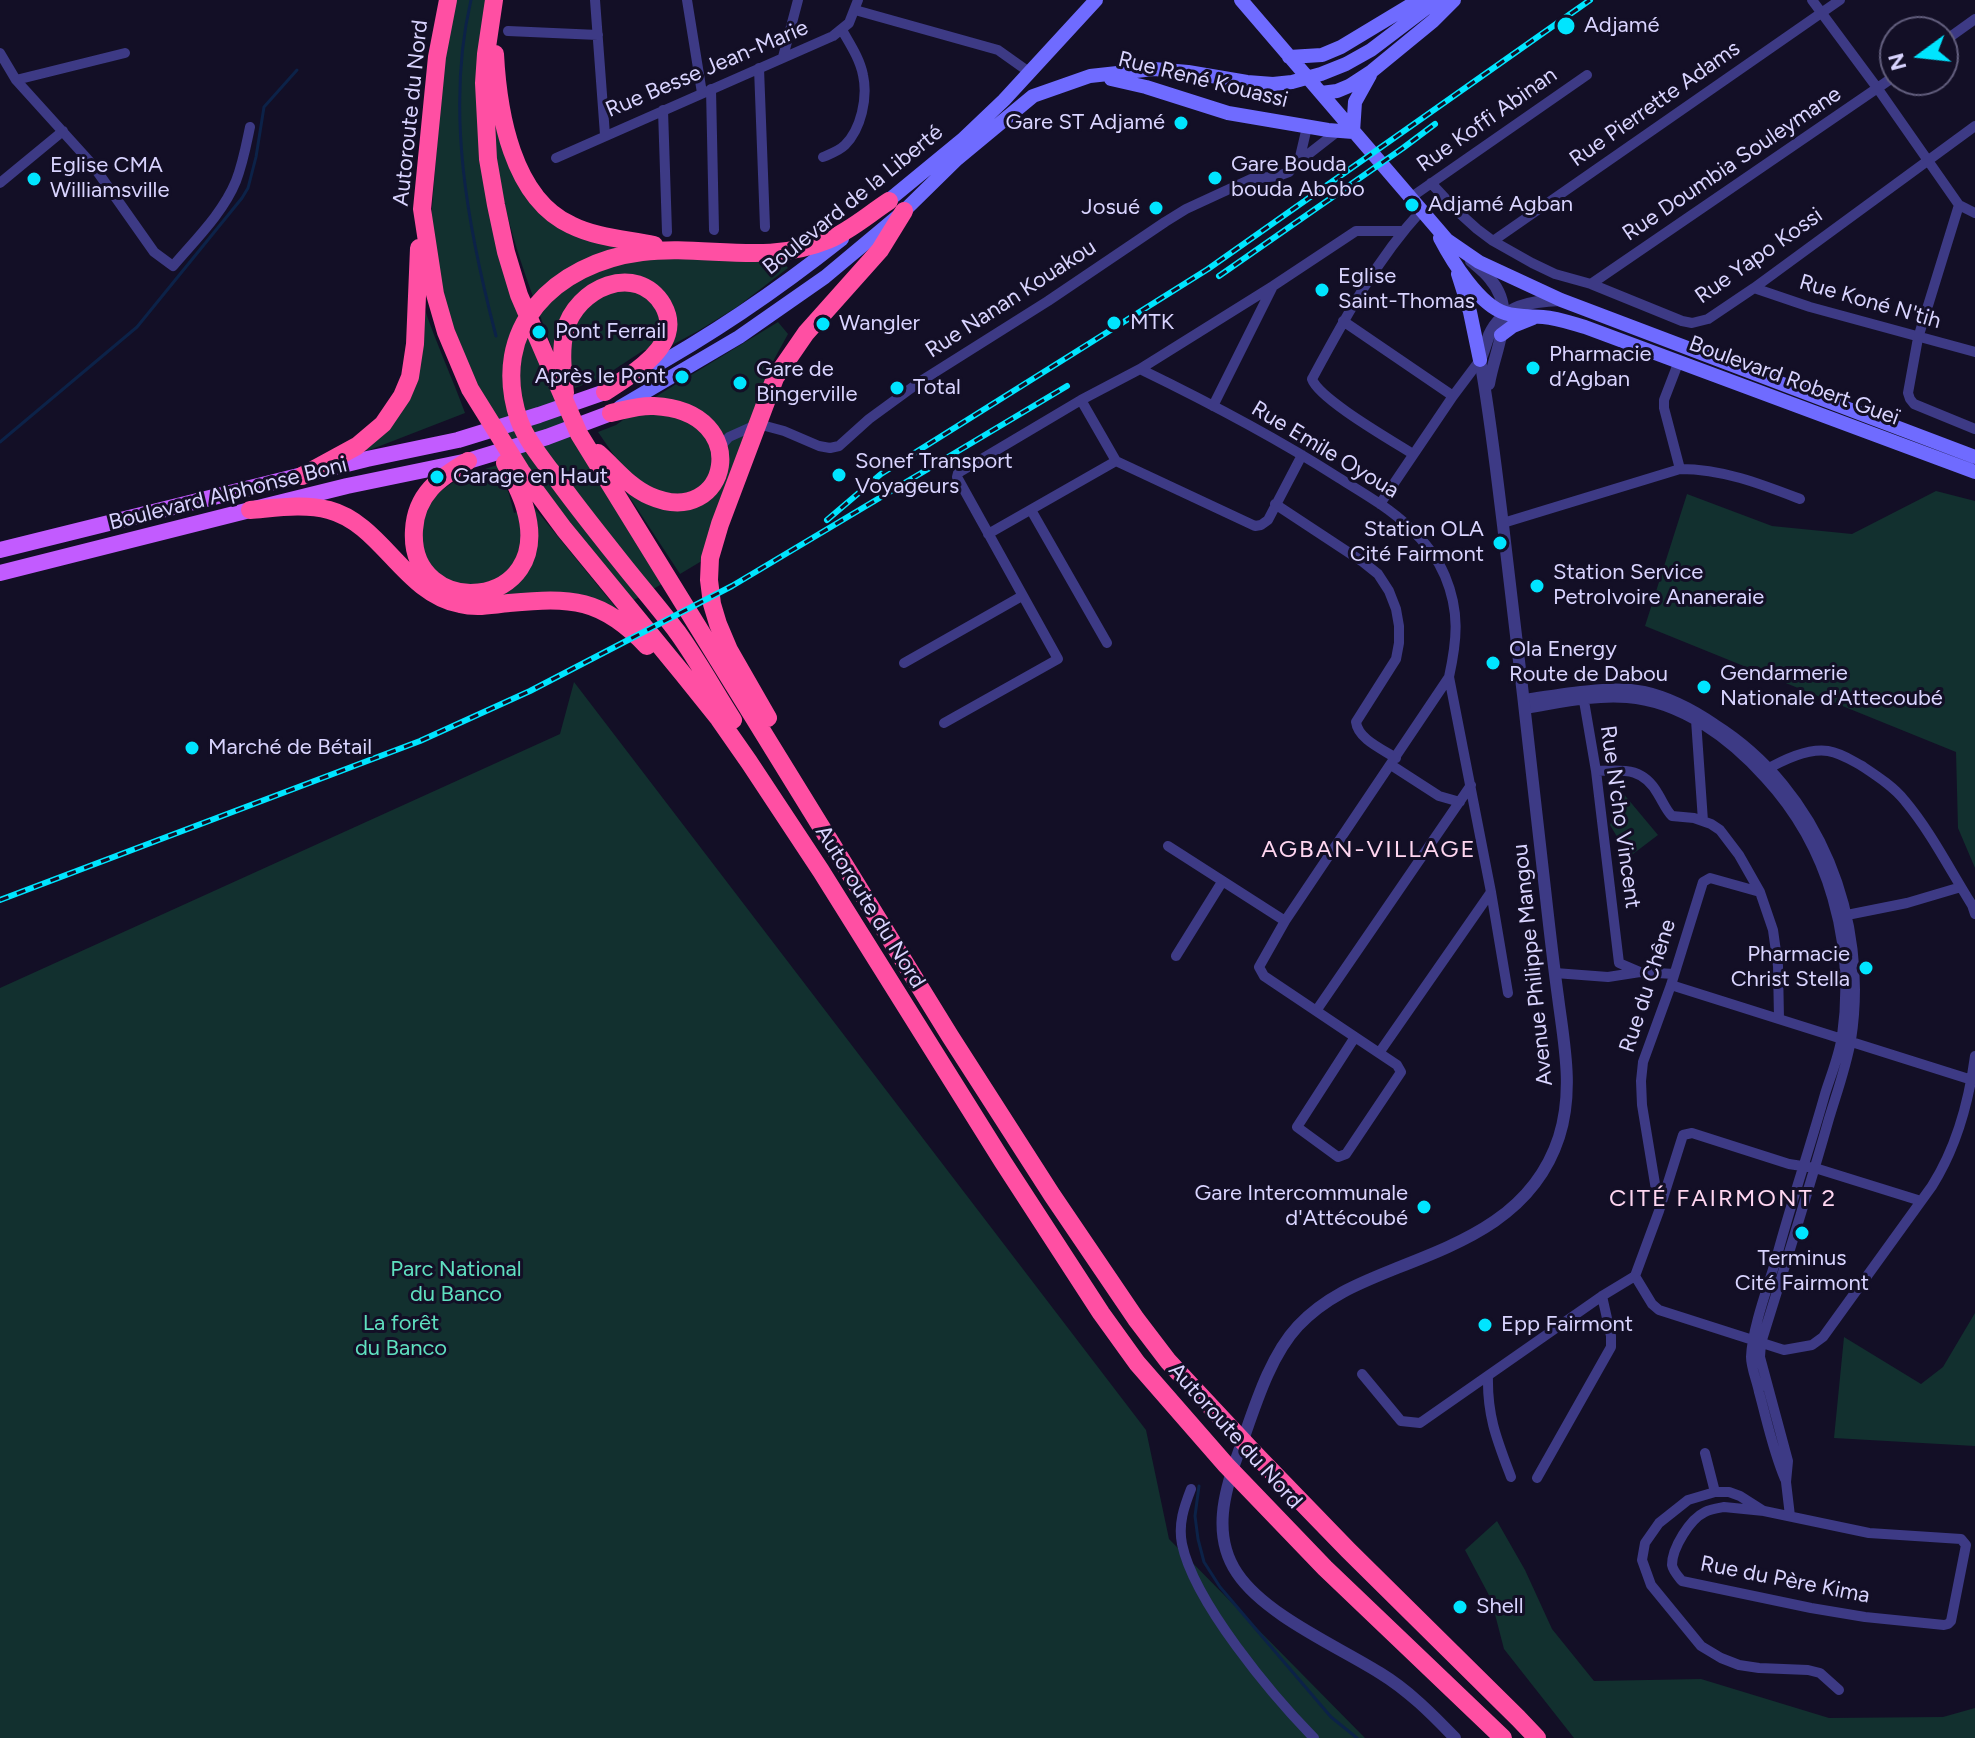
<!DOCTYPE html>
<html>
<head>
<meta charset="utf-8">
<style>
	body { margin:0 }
	#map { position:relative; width:1975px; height:1738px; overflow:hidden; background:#130f26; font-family:Figtree,sans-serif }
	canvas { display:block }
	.north { position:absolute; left:1879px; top:16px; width:80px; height:80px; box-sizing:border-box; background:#130f26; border:2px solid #625e7d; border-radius:50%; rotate:255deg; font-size:22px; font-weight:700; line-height:32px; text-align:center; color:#d9d4ff }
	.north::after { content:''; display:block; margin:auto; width:28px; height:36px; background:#00e5ff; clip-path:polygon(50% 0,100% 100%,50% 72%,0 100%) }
</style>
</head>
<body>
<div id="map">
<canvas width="1975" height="1738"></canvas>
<div class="north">N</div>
</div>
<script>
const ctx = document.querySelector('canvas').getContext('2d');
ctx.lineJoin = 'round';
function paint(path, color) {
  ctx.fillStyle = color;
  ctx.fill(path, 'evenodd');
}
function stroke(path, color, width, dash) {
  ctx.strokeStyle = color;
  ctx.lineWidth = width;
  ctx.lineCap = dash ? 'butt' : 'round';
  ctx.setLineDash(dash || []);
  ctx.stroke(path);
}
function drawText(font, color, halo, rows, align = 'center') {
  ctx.font = font + ' Figtree,sans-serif';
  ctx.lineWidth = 6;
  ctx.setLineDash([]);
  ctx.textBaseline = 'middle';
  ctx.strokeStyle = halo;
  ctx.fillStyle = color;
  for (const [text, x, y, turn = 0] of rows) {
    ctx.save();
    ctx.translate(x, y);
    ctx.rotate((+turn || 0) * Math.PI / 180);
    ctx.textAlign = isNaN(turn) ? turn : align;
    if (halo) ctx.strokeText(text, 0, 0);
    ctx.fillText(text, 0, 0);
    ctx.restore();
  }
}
paint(new Path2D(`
	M456,0H485L498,254L662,584L632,601L567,527L481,396L440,294L431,219L444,59Z
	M498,117L504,145L568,231L780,258L788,268L737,307L698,331L661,351L644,350L603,377L575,388L571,372L560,369C534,298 504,228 496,153C495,140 491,127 498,117Z
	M424,307C436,343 452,377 465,413L367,451L365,449L390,425Z
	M778,322L788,334L771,365L762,387L705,559L680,574L621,484L624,470L598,432L616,425L660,394Z
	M497,465L509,494L514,513L533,506L617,609L497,599L443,580L423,559L421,514L428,503L442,490L461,477Z
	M1936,491L1975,501V868L1958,828L1956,752L1645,626L1687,494L1772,526L1852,534Z
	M574,682L1146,1430L1169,1539L1365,1738H0V988L560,734Z
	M1622,792L1658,835L1629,857L1610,825Z
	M1975,1313V1446L1834,1438L1844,1337L1921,1384L1943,1367Z
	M1497,1521L1525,1570L1552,1629L1594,1681L1701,1679L1829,1718L1943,1717L1975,1708V1738H1574L1504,1649L1491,1599L1465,1550Z`), '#12302f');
stroke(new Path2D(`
	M471,0C445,110 468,229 496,336
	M0,442L137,327L242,198L248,188L256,157L264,107L297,70
	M1199,1486L1195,1516L1198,1539L1204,1562L1220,1587L1331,1717L1357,1738`), '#0c2248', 3);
stroke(new Path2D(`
	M595,0L605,135
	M687,0L702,93
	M1812,0L1878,89L1959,205L1975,213
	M855,10L998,50L1029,72
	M508,31L598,35
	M1943,42L1975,19
	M0,53L16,80L92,164L154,252L173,266C195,240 223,213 236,181C243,163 246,146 250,127
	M783,57L798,0
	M759,68L765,227
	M16,80L125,53
	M711,89L714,230
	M663,110L667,232
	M823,157C830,154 839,151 845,145C861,129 868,98 863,75C860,59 850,44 842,30
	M556,158L833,36L849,23L858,0
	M1297,163L1338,131
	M0,183L63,131
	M1431,183L1456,210L1477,229L1493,241L1532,263L1555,274L1591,284L1682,321L1692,323L1708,319L1754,288L1975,126
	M1410,198L1587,75
	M1959,205L1918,338L1908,393L1910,399L1914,404L1975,429
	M1493,241L1840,0
	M1591,284L1895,76
	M1754,288L1810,307L1975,352
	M1343,321L1453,396
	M1679,361L1664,400V408L1680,469
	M1081,400L1140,369
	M1213,406L1272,288
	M720,447L729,437L758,424L784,431L819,446L830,448L839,446L869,419L921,381L1048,301L1165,222L1186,209L1251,179L1278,176L1289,172L1300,157L1307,127
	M1413,454C1391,440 1319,399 1312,379C1344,320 1376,260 1421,211
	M1275,504L1363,562L1378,574L1389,591L1396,609L1399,626V643L1396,659L1356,722C1358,739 1382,749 1396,758
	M1380,504L1453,396L1480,360
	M1031,510L1107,643
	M1503,523L1680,469C1723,469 1761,484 1800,499
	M988,534L1116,461
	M904,663L1022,596
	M1524,699C1561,694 1607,684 1644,691C1671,697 1693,709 1715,724C1820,790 1870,920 1851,1040C1846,1068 1836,1095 1828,1122C1807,1196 1784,1269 1761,1343L1760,1357L1788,1461L1786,1482L1790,1516
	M1584,701L1596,771L1619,963L1640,972
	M1525,709C1557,704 1594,695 1627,698C1681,702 1730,739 1765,778C1829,847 1855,943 1842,1036C1839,1056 1831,1075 1825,1094C1809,1151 1790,1206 1775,1263C1767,1289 1752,1330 1751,1357C1751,1368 1757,1381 1759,1392C1767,1421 1773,1451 1785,1479
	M1696,720L1703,821
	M944,723L1058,659L957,477L958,473L1081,400L1116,461L1255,526L1261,525L1268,520L1302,455
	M1391,765L1439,796L1460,802
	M1596,771C1624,770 1643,767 1658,794C1663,802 1666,810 1672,816L1694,818L1711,824L1720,830L1739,855L1760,892L1773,930L1778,966L1779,1019
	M1764,771C1781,761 1808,748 1828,751C1841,753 1851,760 1862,766C1877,776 1894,787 1905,801C1931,832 1950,870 1972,905L1975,914
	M1168,846L1285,921
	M1491,892L1508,993
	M1847,915L1907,903L1961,887
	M1176,956L1222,882
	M1555,973L1608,977L1640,972L1674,974
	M1671,985L1972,1080
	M1316,1011L1471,785
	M1355,1037L1264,976L1259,967L1285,921L1449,677C1457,640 1460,612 1445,576C1437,557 1423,540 1409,527C1388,507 1363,493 1339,478C1275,437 1208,402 1140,369L1273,286L1356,231H1402
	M1355,1037L1397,1065L1401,1072L1346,1154L1338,1157L1297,1127Z
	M1379,1053L1491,892L1449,677
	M1659,1208L1642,1105L1641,1081L1643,1062L1671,985L1703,882L1710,878L1760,892
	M1635,1276L1652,1304L1659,1310L1784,1350L1812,1345L1823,1337L1932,1186C1956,1148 1969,1101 1975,1056
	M1362,1374L1401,1421L1420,1423L1602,1296L1635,1276L1659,1211L1683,1135L1692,1133L1789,1164L1815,1168L1921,1201
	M1488,1376C1487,1416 1497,1440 1511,1477
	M1705,1453L1715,1492
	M1537,1478L1611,1347V1336L1602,1296
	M1191,1489C1184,1507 1178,1524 1182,1544C1194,1602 1272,1695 1314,1738
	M1724,1507L1764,1511L1869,1533L1961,1539L1966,1545L1951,1621L1948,1624L1944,1625L1865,1617L1811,1608L1682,1581C1678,1576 1673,1571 1672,1565C1672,1548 1690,1519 1705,1512C1710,1509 1718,1508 1724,1507Z
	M1762,1510L1740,1496L1729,1492H1715L1688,1500L1659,1523L1645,1543L1642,1560L1651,1585L1701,1646L1721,1658L1739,1665L1759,1668L1808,1670L1820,1673L1839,1690`), '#3d3a85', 10);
stroke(new Path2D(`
	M1471,261C1478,267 1485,272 1490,279C1518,311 1495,348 1489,384
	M1455,1738C1432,1714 1408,1690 1380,1673C1337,1646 1265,1615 1237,1573C1212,1536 1224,1492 1238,1454C1253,1413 1268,1358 1298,1326C1326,1296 1360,1283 1397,1268C1466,1241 1534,1214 1559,1137C1574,1090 1564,1044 1558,997C1553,961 1549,925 1545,889C1531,768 1518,646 1503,525C1496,470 1490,414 1480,360C1484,352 1486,343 1489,335C1503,305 1531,301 1561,300`), '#3d3a85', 12);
stroke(new Path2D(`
	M1241,0L1447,240L1479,262L1561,300L1975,457
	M1289,57L1322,55L1341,47L1419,0
	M1111,79L1146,87L1228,113L1328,130L1353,132
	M1321,93L1337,91L1349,86L1372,71L1433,21L1454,0
	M1353,132L1355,102L1370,75
	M883,205L962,140L1004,100L1096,0
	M1440,238C1452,261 1479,305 1505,313C1517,317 1530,316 1543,317C1557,318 1571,323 1585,327L1975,472
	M1458,274L1470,312L1480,360
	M1501,335L1513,326L1533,318
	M641,374C712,335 779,289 842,239
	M620,407L739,337L825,277L904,211L957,159L1033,96L1090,76L1154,69L1188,72L1247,82L1273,84L1292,82L1321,74L1346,64L1371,50L1437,0`), '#6f6bff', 14);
stroke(new Path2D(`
	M0,550L367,459L458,440L539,415L605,392
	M0,573L250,510L347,486L468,461L547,437L611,413`), '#c25bff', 16);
stroke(new Path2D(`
	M448,0L437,57L422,209L435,294L446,332L470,389L521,471L564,529L683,674L719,719L749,762L821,871L1003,1162L1101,1313L1137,1363L1226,1465L1325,1568L1503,1738
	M494,0L486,54L484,83L488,159L496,205L506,252L519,295L579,434L950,1036L1052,1195L1136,1319L1168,1361L1254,1453L1348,1550L1518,1718L1537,1738
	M495,54C498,112 512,198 571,225C597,238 626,239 654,245
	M565,393C563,373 560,351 565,331C576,288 636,261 663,305C668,314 670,324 667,334C660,358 625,379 605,392
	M598,453C615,468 629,487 650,496C729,531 756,411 654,406C639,405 625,410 611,413
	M468,461C439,478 416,494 414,530C408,621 556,613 525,508C521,493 512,477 505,463
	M302,476L357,446L383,424L402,396L410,377L415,344L419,248
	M250,510C275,508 304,503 329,510C382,524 404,593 460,604C476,608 493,605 509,603C571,597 602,598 647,646
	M768,718L729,650L718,624L712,604L709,580L710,558L720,524L775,378L806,333L880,250L904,211
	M733,720C715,692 698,661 678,633C660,609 640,586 621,562C597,532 573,502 551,471C539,455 526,439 519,420C488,328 555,263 642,252C705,244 765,266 828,240C850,231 869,214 889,201`), '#ff4fa3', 18);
const rail = new Path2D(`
	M1219,276L1403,148L1435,124
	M827,520L881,474L1208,269L1590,0
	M0,900L420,741L530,691L732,586L1067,386`);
stroke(rail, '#00e5ff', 6);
stroke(rail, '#130f26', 3, [9]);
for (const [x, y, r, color] of [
	[1566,26,10,"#00e5ff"],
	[1181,123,8,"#00e5ff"],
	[1215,178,8,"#00e5ff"],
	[34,179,8,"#00e5ff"],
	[1412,205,8,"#00e5ff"],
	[1156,208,8,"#00e5ff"],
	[1322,290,8,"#00e5ff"],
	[1114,323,8,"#00e5ff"],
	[823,324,8,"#00e5ff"],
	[539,332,8,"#00e5ff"],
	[1533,368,8,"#00e5ff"],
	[682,377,8,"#00e5ff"],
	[740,383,8,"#00e5ff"],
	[897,388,8,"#00e5ff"],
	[839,475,8,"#00e5ff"],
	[437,477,8,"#00e5ff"],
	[1500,543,8,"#00e5ff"],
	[1537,586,8,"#00e5ff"],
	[1493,663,8,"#00e5ff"],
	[1704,687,8,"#00e5ff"],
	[192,748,8,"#00e5ff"],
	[1866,968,8,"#00e5ff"],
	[1424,1207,8,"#00e5ff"],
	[1802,1233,8,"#00e5ff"],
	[1485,1325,8,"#00e5ff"],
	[1460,1607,8,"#00e5ff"]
]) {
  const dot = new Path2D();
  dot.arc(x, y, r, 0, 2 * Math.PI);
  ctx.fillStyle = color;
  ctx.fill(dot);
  stroke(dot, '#130f26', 3);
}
drawText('22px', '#d9d4ff', '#130f26', [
	["Adjamé",1584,26],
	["Gare ST Adjamé",1165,123,"right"],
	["Gare Bouda",1231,165],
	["bouda Abobo",1231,190],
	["Eglise CMA",50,166],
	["Williamsville",50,191],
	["Adjamé Agban",1428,205],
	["Josué",1140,208,"right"],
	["Eglise",1338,277],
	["Saint-Thomas",1338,302],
	["MTK",1130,323],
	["Wangler",839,324],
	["Pont Ferrail",555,332],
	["Pharmacie",1549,355],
	["d’Agban",1549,380],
	["Gare de",756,370],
	["Bingerville",756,395],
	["Après le Pont",666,377,"right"],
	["Total",913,388],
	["Sonef Transport",855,462],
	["Voyageurs",855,487],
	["Garage en Haut",453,477],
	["Station OLA",1484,530,"right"],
	["Cité Fairmont",1484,555,"right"],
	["Station Service",1553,573],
	["PetroIvoire Ananeraie",1553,598],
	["Ola Energy",1509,650],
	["Route de Dabou",1509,675],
	["Gendarmerie",1720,674],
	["Nationale d'Attecoubé",1720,699],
	["Marché de Bétail",208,748],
	["Pharmacie",1850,955,"right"],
	["Christ Stella",1850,980,"right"],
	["Gare Intercommunale",1408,1194,"right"],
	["d'Attécoubé",1408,1219,"right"],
	["Terminus",1802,1259,"center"],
	["Cité Fairmont",1802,1284,"center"],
	["Epp Fairmont",1501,1325],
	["Shell",1476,1607]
], 'left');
drawText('22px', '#d9d4ff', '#130f26', [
	["Rue Besse Jean-Marie",707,69,-23],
	["Rue René Kouassi",1203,80,14],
	["Rue Pierrette Adams",1655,104,-35],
	["Autoroute du Nord",411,113,-84],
	["Rue Koffi Abinan",1487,120,-35],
	["Rue Doumbia Souleymane",1732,164,-34],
	["Boulevard de la Liberté",853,200,-39],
	["Rue Yapo Kossi",1759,256,-35],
	["Rue Nanan Kouakou",1011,299,-33],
	["Rue Koné N'tih",1870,302,16],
	["Boulevard Robert Gueï",1794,381,20],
	["Rue Emile Oyoua",1325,450,31],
	["Boulevard Alphonse Boni",228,494,-14],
	["Rue N'cho Vincent",1620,817,82],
	["Autoroute du Nord",870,907,58],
	["Avenue Philippe Mangou",1533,965,-96],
	["Rue du Chêne",1648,986,-72],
	["Autoroute du Nord",1235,1436,48],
	["Rue du Père Kima",1785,1580,11]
]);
drawText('22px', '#5fe0c0', '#130f26', [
	["Parc National",456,1270],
	["du Banco",456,1295],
	["La forêt",401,1324],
	["du Banco",401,1349]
]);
ctx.letterSpacing = '2px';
drawText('24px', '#ffd6f0', '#130f26', [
	["AGBAN-VILLAGE",1369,850],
	["CITÉ FAIRMONT 2",1723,1199]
]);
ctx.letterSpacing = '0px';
</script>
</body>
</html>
